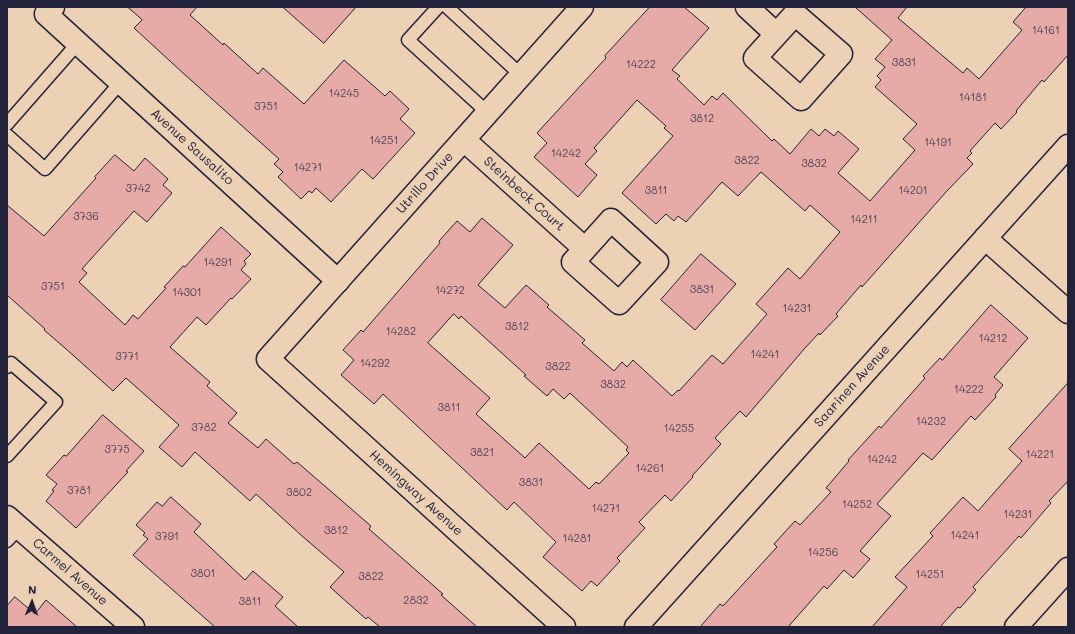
<!DOCTYPE html>
<html>
<head>
<meta charset="utf-8">
<style>
	body { margin:0 }
	#map { position:relative; width:1075px; height:634px; overflow:hidden; background:#edd1b4; font-family:Mali,sans-serif }
	canvas { display:block }
	.frame { position:absolute; inset:0; border:8px solid #22223b; pointer-events:none }
	.north { position:absolute; left:12px; top:582px; width:40px; height:40px; -webkit-text-stroke:3px #edd1b4; paint-order:stroke; rotate:2deg; font-size:11px; font-weight:700; line-height:16px; text-align:center; color:#22223b }
	.north::after { content:''; display:block; margin:auto; width:14px; height:18px; background:#22223b; clip-path:polygon(50% 0,100% 100%,50% 72%,0 100%) }
</style>
</head>
<body>
<div id="map">
<canvas width="1075" height="634"></canvas>
<div class="frame"></div>
<div class="north">N</div>
</div>
<script>
const ctx = document.querySelector('canvas').getContext('2d');
ctx.lineJoin = 'round';
function paint(path, color) {
  ctx.fillStyle = color;
  ctx.fill(path, 'evenodd');
}
function stroke(path, color, width, dash) {
  ctx.strokeStyle = color;
  ctx.lineWidth = width;
  ctx.lineCap = dash ? 'butt' : 'round';
  ctx.setLineDash(dash || []);
  ctx.stroke(path);
}
function drawText(font, color, halo, rows, align = 'center') {
  ctx.font = font + ' Mali,sans-serif';
  ctx.lineWidth = 3;
  ctx.setLineDash([]);
  ctx.textBaseline = 'middle';
  ctx.strokeStyle = halo;
  ctx.fillStyle = color;
  for (const [text, x, y, turn = 0] of rows) {
    ctx.save();
    ctx.translate(x, y);
    ctx.rotate((+turn || 0) * Math.PI / 180);
    ctx.textAlign = isNaN(turn) ? turn : align;
    if (halo) ctx.strokeText(text, 0, 0);
    ctx.fillText(text, 0, 0);
    ctx.restore();
  }
}
const building = new Path2D(`
	M128,7H197L190,15L223,45L224,43L258,74L263,68L304,104L344,60L385,96L390,91L409,109L400,119L415,133L373,179L362,169L331,202L316,188L312,193L309,191L301,199L278,177L283,172L274,164L279,159L183,73L134,28L142,20Z
	M283,7H356L324,43Z
	M650,7H684L709,28L672,70L680,76L677,79L704,105L712,96L717,100L723,93L772,141L774,139L790,154L811,129L819,136L825,129L834,136L838,131L859,149L838,173L870,201L915,150L903,139L917,124L875,87L881,80L877,76L885,67L875,59L892,40L855,7H907L898,18L963,73L967,68L979,79L1022,30L1013,22L1026,7H1068V55L1044,82L1042,80L1016,111L1017,112L1001,129L995,123L970,151L972,153L967,158L973,164L946,192L862,287L861,285L836,314L838,316L820,335L819,333L805,348L746,417L740,411L715,438L721,444L692,476L693,477L671,501L665,495L639,522L645,528L617,558L620,561L597,586L591,581L582,591L543,557L556,542L514,502L507,510L383,394L374,404L341,375L354,360L343,350L361,330L363,332L440,243L439,241L457,221L470,232L482,218L513,245L478,285L505,308L526,285L549,305L547,307L585,340L582,343L614,371L622,362L627,367L633,360L672,396L678,390L679,391L712,355L723,364L767,314L756,304L788,268L800,279L840,232L810,205L805,211L761,172L738,196L722,182L686,222L678,216L674,221L666,214L656,224L622,193L673,136L664,128L666,126L637,100L594,148L597,151L585,164L597,175L578,197L534,157L547,143L537,133L606,58L605,56ZM454,314L459,319L461,316L526,375L524,376L547,396L553,389L564,399L570,393L628,447L626,450L629,453L599,484L596,482L589,489L539,443L525,458L476,414L490,398L428,343Z
	M115,155L134,171L145,158L168,179L163,185L172,193L147,222L134,211L82,269L87,273L79,282L125,325L133,315L138,319L166,288L164,287L183,266L185,267L221,227L251,254L244,261L246,264L241,270L251,279L232,299L231,298L206,325L197,317L170,347L210,382L207,386L237,413L228,423L258,448L266,439L294,464L297,462L371,526L369,529L443,594L441,595L477,627H380L368,617L366,619L330,587L344,572L302,536L256,494L250,501L195,452L182,467L159,447L179,425L126,378L113,391L65,348L44,330L45,329L7,295V205L44,236L96,178L95,177Z
	M701,254L736,284L695,330L661,300Z
	M991,305L1028,338L994,377L1003,385L995,395L996,397L975,420L971,416L932,460L923,453L877,504L891,516L860,551L870,559L853,578L844,570L827,589L824,586L788,627H700L720,604L723,606L777,547L774,544L795,521L800,525L831,492L826,488L849,461L848,460L879,426L881,428L925,378L923,376L940,358L942,360Z
	M1068,383V481L1049,501L1051,503L1021,538L1019,536L973,587L976,590L960,608L958,607L940,627H872L907,587L895,577L933,536L930,533L963,497L978,511L1022,461L1009,449Z
	M103,415L144,451L126,471L128,472L76,528L46,501L54,491L52,490L57,484L46,475L64,455L66,456Z
	M171,497L201,524L194,532L245,580L253,571L283,597L275,606L298,627H215L133,555L148,539L143,535L145,533L136,525L157,502L162,506Z
	M15,597L35,614L46,600L77,627H7V606Z`);
paint(building, '#e6aba7');
stroke(building, '#22223b', 1);
const service = new Path2D(`
	M438,7L408,40L488,113
	M447,7L521,75
	M7,124L78,43
	M7,135L45,169L121,82
	M7,367L11,363L56,402L7,456
	M7,541L19,528`);
const minor = new Path2D(`
	M53,7L46,14L338,281
	M747,7L776,34
	M795,14L841,54L801,99L755,58Z
	M464,140L585,249L573,262L619,303L657,262L611,220L585,249
	M7,517L133,627
	M1016,627L1068,569`);
const tertiary = new Path2D(`
	M985,238L1068,312
	M564,627L268,359L582,7
	M636,627L1068,146`);
stroke(service, '#22223b', 15);
stroke(minor, '#22223b', 25);
stroke(tertiary, '#22223b', 25);
stroke(service, '#edd1b4', 12);
stroke(minor, '#edd1b4', 22);
stroke(tertiary, '#edd1b4', 22);
drawText('11px', '#534456', null, [
	["14161",1046,31],
	["3831",904,63],
	["14222",641,65],
	["14245",344,94],
	["14181",973,98],
	["3751",266,107],
	["3812",702,119],
	["14251",384,141],
	["14191",938,143],
	["14242",566,154],
	["3822",747,161],
	["3832",814,164],
	["14271",308,168],
	["3742",138,189],
	["3811",656,191],
	["14201",913,191],
	["3736",86,217],
	["14211",864,220],
	["14291",218,263],
	["3751",53,287],
	["3831",702,290],
	["14272",450,291],
	["14301",187,293],
	["14231",797,309],
	["3812",517,327],
	["14282",401,332],
	["14212",993,339],
	["14241",765,355],
	["3771",127,357],
	["14292",375,364],
	["3822",558,367],
	["3832",613,385],
	["14222",969,390],
	["3811",449,408],
	["14232",931,422],
	["3782",204,428],
	["14255",679,429],
	["3775",117,450],
	["3821",482,453],
	["14221",1040,455],
	["14242",882,460],
	["14261",650,469],
	["3831",531,483],
	["3781",79,491],
	["3802",299,493],
	["14252",857,505],
	["14271",606,509],
	["14231",1018,515],
	["3812",336,531],
	["14241",965,536],
	["3791",167,537],
	["14281",577,539],
	["14256",823,553],
	["3801",203,574],
	["14251",930,575],
	["3822",371,577],
	["2832",416,601],
	["3811",250,602]
]);
drawText('13px', '#22223b', '#edd1b4', [
	["Avenue Sausalito",192,147,42],
	["Utrillo Drive",425,183,-48],
	["Steinbeck Court",524,194,42],
	["Saarinen Avenue",852,386,-48],
	["Hemingway Avenue",416,493,42],
	["Carmel Avenue",70,572,41]
]);
</script>
</body>
</html>
